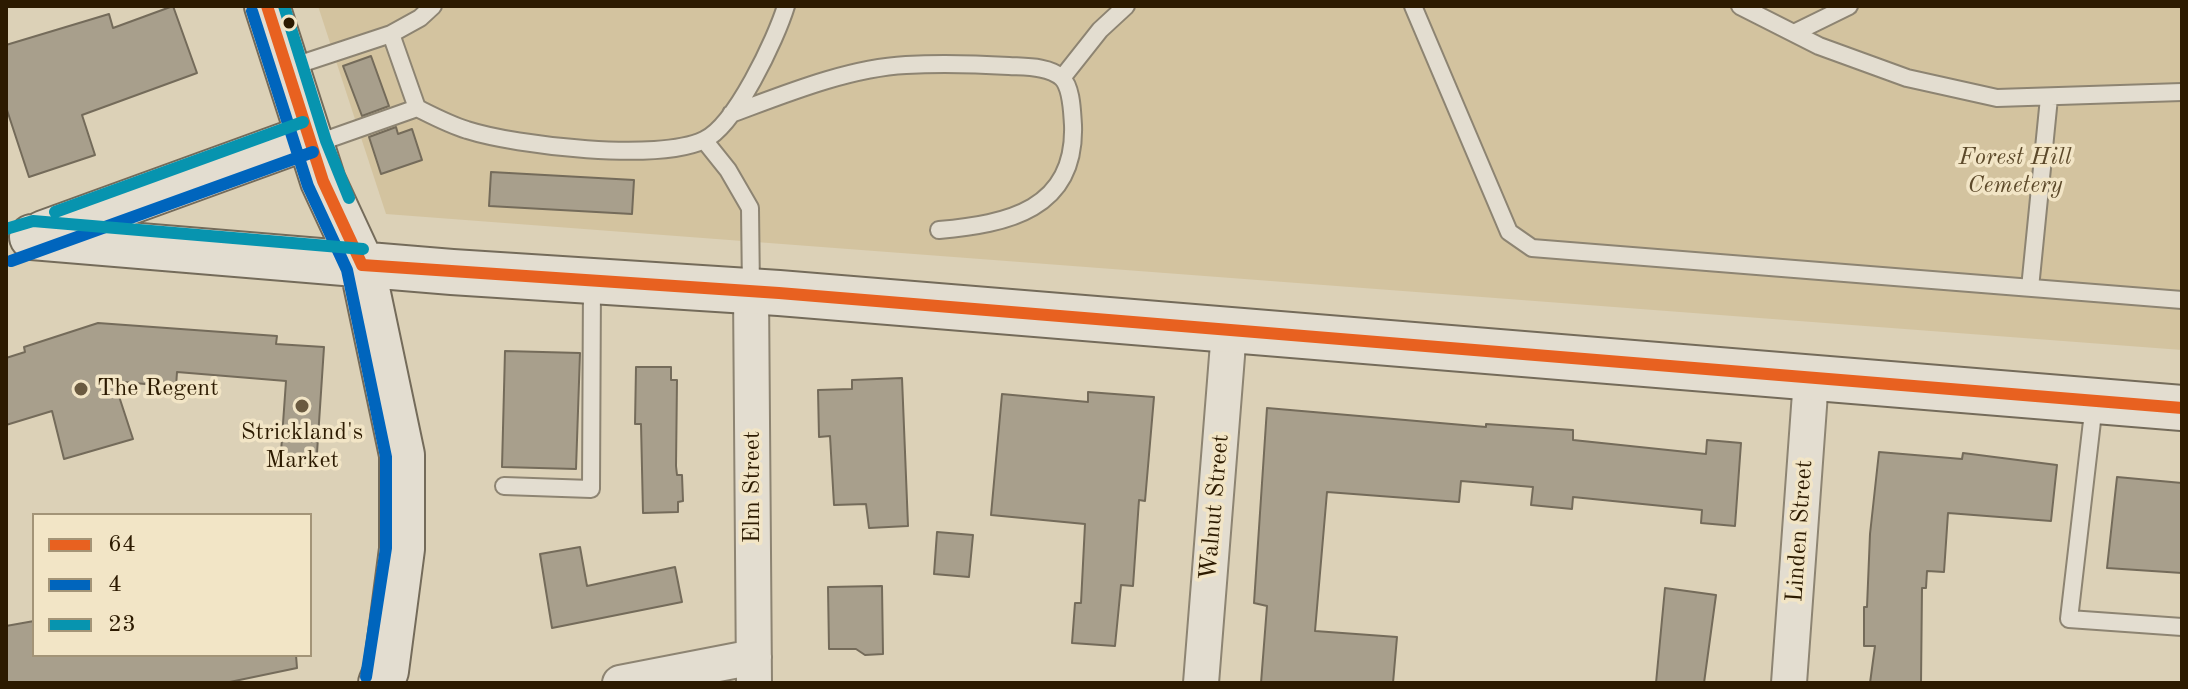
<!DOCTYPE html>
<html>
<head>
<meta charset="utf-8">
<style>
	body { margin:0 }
	#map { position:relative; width:2188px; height:689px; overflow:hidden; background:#dcd1b7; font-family:"Old Standard TT",serif }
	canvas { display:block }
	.frame { position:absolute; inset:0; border:8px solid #2c1a00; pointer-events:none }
	.legend { position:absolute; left:32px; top:513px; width:280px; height:144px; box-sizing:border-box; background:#f2e5c6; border:2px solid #a39477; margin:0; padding:10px 14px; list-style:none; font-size:24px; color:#2c1a00 }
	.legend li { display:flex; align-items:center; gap:16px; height:40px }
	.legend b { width:40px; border:2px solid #a39477 }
</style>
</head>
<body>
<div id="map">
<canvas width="2188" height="689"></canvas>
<div class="frame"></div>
<ul class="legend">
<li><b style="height:10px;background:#e86120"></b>64</li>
<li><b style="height:10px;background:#0065bd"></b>4</li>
<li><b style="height:10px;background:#0794af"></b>23</li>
</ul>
</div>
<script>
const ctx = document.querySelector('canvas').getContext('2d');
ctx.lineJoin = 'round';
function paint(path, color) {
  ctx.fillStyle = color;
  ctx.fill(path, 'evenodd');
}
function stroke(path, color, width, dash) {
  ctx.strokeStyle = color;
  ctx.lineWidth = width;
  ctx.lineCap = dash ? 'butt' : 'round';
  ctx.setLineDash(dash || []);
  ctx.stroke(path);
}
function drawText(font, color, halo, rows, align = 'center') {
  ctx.font = font + ' "Old Standard TT",serif';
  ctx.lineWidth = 7;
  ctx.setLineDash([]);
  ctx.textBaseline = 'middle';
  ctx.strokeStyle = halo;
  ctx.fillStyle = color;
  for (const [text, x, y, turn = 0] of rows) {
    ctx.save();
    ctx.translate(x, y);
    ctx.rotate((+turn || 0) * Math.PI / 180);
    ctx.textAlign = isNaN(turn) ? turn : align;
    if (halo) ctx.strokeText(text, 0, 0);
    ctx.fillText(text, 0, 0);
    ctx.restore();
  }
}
paint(new Path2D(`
	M318,6H2182V350L386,214Z`), '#d3c39f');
const building = new Path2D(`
	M173,6L197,73L82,115L95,155L29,177L6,107V45L109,14L113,28Z
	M371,56L389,106L362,116L343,66Z
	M396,127L398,134L412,129L422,160L381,174L369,137Z
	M491,172L634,180L632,214L489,206Z
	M98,323L277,336L276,344L324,347L316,468L280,466L286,381L177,372L176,387L114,381L133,439L64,459L52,411L6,425V358L25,352L24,347Z
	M505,351L580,353L576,469L502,467Z
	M636,367H671V380H677L676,466L677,475H682L683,501L678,502V512L643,513L641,424H635Z
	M902,378L908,526L869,528L866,504L834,505L830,436L819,437L818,390L852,389V380Z
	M1088,392L1154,397L1145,501L1139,500L1133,586L1121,585L1115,646L1072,643L1075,603H1081L1085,524L991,515L1002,394L1088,402Z
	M1267,408L1486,427V424L1573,430V440L1706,454L1707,440L1741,443L1735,526L1701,523L1702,510L1573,497L1572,509L1531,505L1533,487L1461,481L1459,502L1327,492L1315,631L1397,637L1393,683H1261L1267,606L1254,603Z
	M1879,452L1962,459L1963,453L2057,465L2051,521L1948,513L1944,572L1927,571L1926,588H1922L1921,683H1870L1875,646H1864V607H1867L1870,534Z
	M2117,477L2182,483V573L2107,568Z
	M937,532L973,535L969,577L934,574Z
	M580,547L587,586L675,567L682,602L552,628L540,554Z
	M882,586L883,654L865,655L856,649H829L828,587Z
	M1665,588L1716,595L1704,683H1656Z
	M34,621V655H296L297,668L225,683H6V626Z`);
paint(building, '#a89f8c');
stroke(building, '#746b5a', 2);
const lane = new Path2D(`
	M433,6L420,18L391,34L417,108C433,116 450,125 467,130C517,146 658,162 704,140C735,126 776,39 786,6
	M1413,6L1509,232L1532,248L2182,300
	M1740,6L1819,46L1907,78L1997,98L2182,92
	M1794,33L1849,6
	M288,68L391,34
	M1062,78L1100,30L1126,6
	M731,114C785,94 848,68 906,65C940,63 975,64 1009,66C1025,67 1049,66 1062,78C1072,88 1072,112 1073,125C1076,210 1007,224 939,230
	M704,140L728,170L750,208L751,290
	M312,145L417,108
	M2030,288L2049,98
	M2094,404L2069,619L2182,627
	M504,486L591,489L592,282`);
const street = new Path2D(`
	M751,291L754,683
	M620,683L754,657
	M1201,683L1229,331
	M1789,683L1811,379`);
const secondary = new Path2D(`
	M267,6L323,181L362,265L402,455V549L386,671L381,683
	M44,233L308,137
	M32,237L452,272L779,293L2182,408`);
stroke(lane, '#8d8472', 20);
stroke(street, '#8d8472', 38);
stroke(secondary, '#746b5a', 48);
stroke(lane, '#e3ddd0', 16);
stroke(street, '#e3ddd0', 34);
stroke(secondary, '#e3ddd0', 44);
stroke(new Path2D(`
	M267,6L323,181L362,265L779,293L2182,408`), '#e86120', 12);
stroke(new Path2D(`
	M252,11L308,186L347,270L386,457V548L366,677
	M11,261L313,152`), '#0065bd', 12);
stroke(new Path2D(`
	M284,6L326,141L349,198
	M55,212L303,122
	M6,229L33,221L363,249`), '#0794af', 12);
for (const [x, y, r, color] of [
	[289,23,7,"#2c1a00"],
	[81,389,8,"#6a5a40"],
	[302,406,8,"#6a5a40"]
]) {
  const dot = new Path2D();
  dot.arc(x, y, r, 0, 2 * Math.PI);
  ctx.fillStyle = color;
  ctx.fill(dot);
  stroke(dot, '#f2e5c6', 3);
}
drawText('italic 24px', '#5c492a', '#f2e5c6', [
	["Forest Hill",2015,158],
	["Cemetery",2015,186]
]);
drawText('24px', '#2c1a00', '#f2e5c6', [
	["The Regent",97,389],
	["Strickland's",302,433,"center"],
	["Market",302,461,"center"]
], 'left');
drawText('24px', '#2c1a00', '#f2e5c6', [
	["Elm Street",753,487,-90],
	["Walnut Street",1215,507,-85],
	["Linden Street",1800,531,-86]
]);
</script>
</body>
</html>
